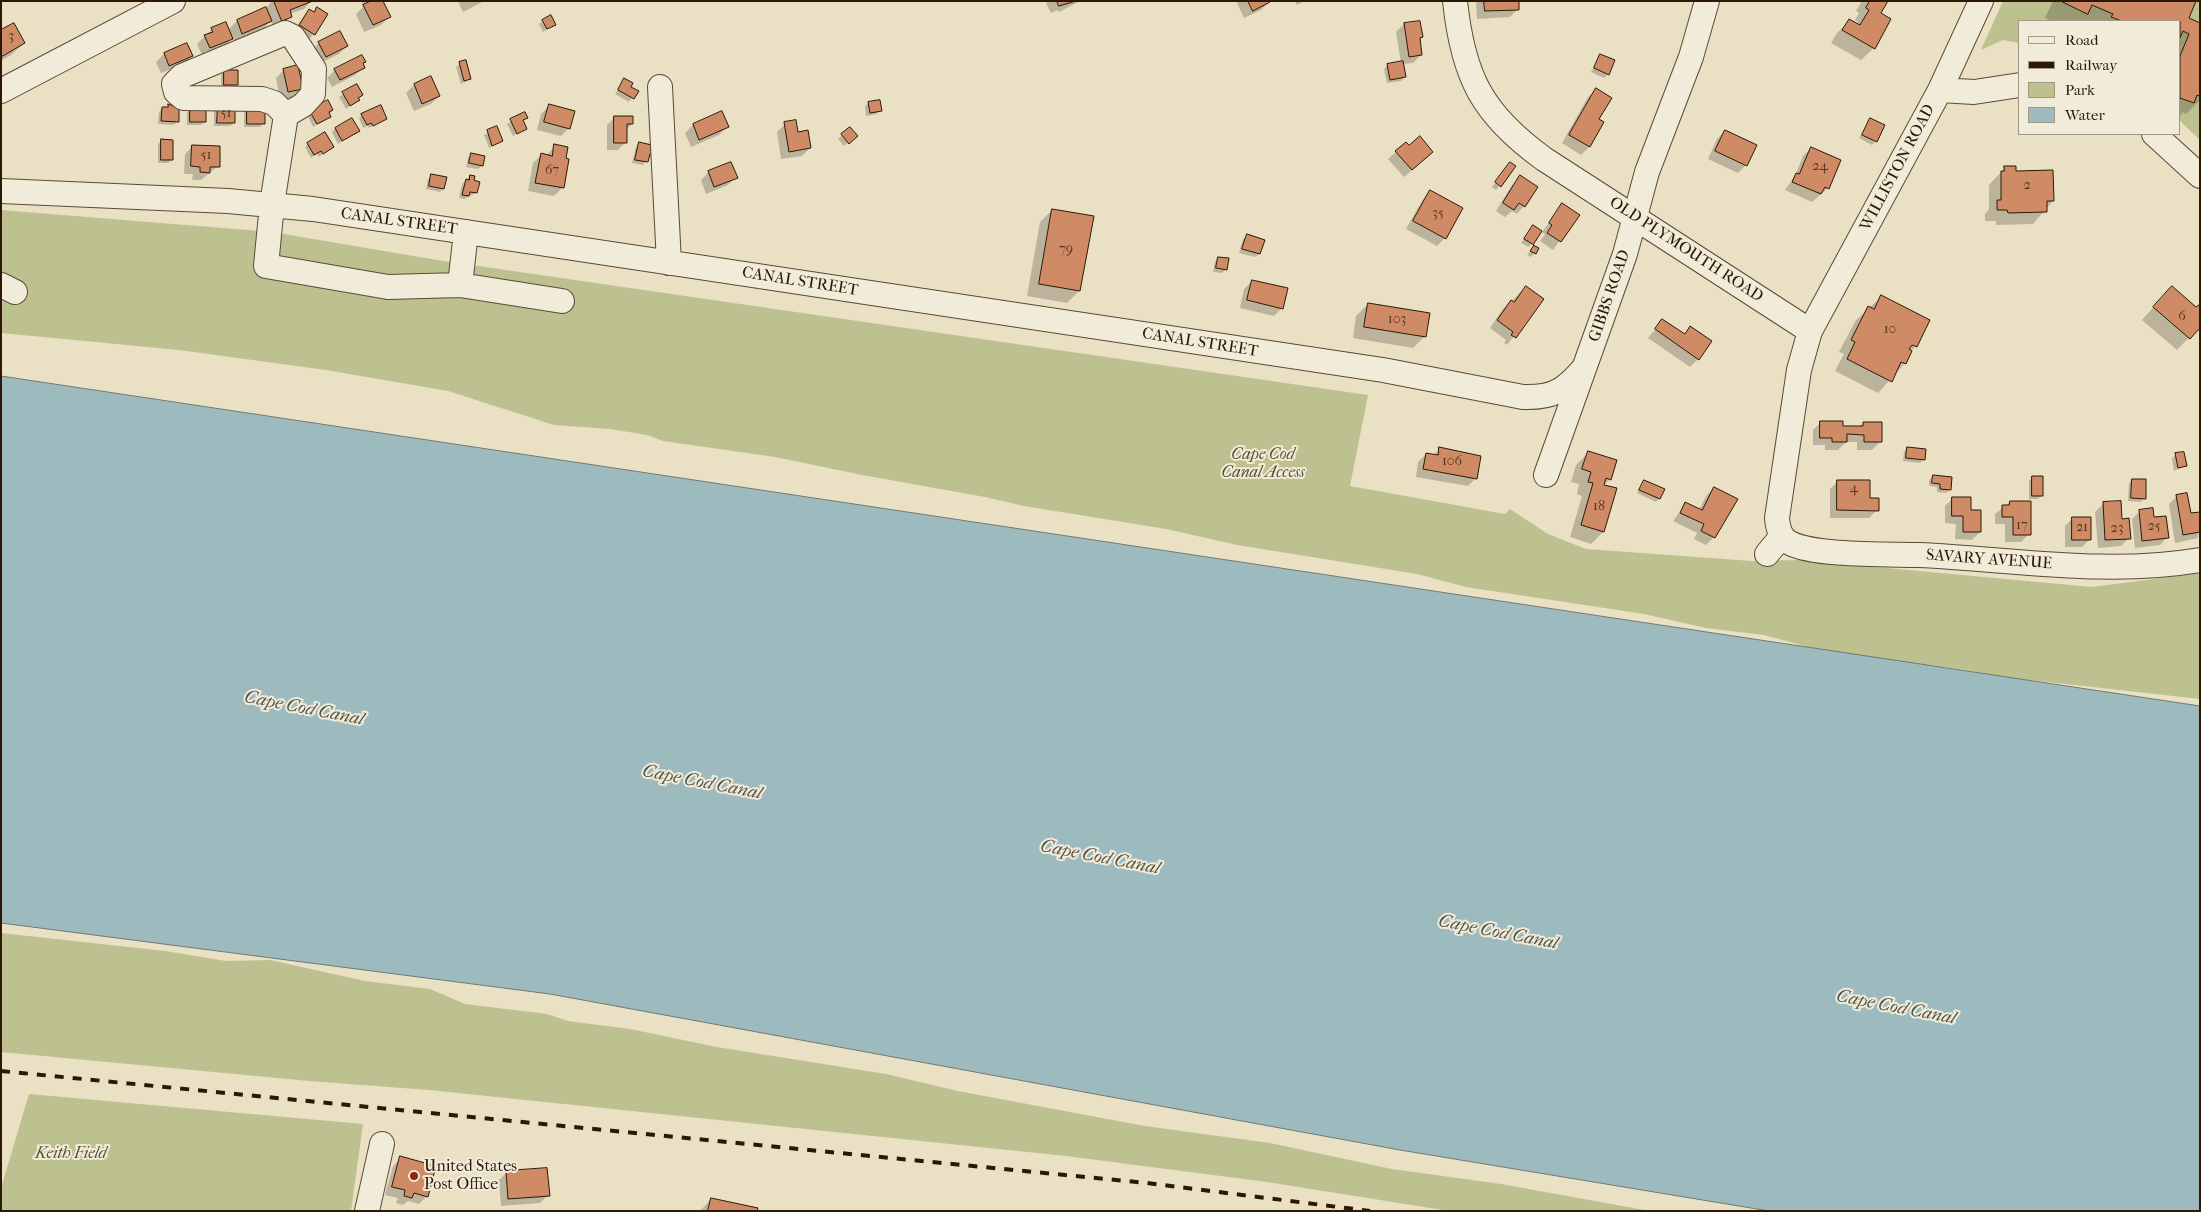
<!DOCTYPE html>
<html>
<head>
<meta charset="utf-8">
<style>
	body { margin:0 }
	#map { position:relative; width:2201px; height:1212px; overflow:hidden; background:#eae0c4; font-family:"IM FELL French Canon",serif }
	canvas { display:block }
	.frame { position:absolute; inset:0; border:2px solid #2c1805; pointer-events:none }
	.legend { position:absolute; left:2018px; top:20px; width:162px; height:115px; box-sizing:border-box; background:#f1ebd9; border:1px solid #a29784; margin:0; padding:6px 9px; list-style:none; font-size:15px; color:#2c1805 }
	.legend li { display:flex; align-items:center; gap:10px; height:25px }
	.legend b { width:25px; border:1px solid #a29784 }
</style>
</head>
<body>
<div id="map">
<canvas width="2201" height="1212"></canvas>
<div class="frame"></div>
<ul class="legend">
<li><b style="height:6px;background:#f1ebd9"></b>Road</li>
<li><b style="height:6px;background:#2c1805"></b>Railway</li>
<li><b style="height:14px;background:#bdc190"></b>Park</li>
<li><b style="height:14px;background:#9dbabe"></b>Water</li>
</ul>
</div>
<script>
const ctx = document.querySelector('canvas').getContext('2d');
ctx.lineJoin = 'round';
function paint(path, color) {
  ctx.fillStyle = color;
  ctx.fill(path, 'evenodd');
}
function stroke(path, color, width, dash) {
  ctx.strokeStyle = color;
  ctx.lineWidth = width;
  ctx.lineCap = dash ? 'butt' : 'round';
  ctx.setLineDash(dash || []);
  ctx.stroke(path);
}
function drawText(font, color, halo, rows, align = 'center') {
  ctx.font = font + ' "IM FELL French Canon",serif';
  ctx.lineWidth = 4;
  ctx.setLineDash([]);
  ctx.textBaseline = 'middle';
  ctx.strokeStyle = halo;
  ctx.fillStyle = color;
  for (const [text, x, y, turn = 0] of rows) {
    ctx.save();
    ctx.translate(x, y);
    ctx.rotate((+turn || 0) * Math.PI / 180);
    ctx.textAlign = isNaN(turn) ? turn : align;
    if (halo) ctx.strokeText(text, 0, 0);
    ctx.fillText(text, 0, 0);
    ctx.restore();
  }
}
paint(new Path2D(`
	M2003,1H2200V140L2180,121V21H2020V43L2003,40L1981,50Z
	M1,210L272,232L437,260L1368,395L1350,486L1505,514L1510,509L1548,534L1586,549L1752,561L1800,560L2092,587L2200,573V699L1994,676L1967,670L1864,657L1812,648L1764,635L1706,628L1644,614L1466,587L1417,574L1237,545L1166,529L1024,506L985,497L862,475L775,457L663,441L647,435L610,429L554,425L448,391L326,370L179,350L1,333Z
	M1,933L165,951L226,961L270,960L365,981L430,989L465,1004L547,1014L568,1021L630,1029L717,1047L886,1074L958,1091L1145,1126L1270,1143L1392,1169L1501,1184L1650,1211H1449L1267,1182L1066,1156L429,1090L309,1081L1,1052Z
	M29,1094L363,1124L351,1211H1V1188Z`), '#bdc190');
const water = new Path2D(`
	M1,376L2200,706V1211H1769L1400,1150L550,994L1,923Z`);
paint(water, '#9dbabe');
stroke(water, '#707974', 1);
paint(new Path2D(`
	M271,1H311L304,9L290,14L291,16L283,24L274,28L271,21L263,29L234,41L233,37L224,47L202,55L197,44L212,29L228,30L237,21L266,9Z
	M361,1H382L389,17L381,25L364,32L356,14L363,7Z
	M458,1H484L463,12Z
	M1048,1H1080L1059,12L1058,10L1051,13L1046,3Z
	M1239,1H1268L1269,2L1261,10L1244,18L1237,3Z
	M1295,1H1304L1297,5Z
	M1476,1H1518V9L1510,17L1477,19Z
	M1862,1H1886L1879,14L1874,48L1861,60L1831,43L1837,33L1849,21L1856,25L1858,22L1855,20L1859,13L1856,11Z
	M2053,1H2194L2187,19L2200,24V100L2186,114L2183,112L2180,116V21H2052L2045,18Z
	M317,9L314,34L306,42L292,33L309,10L313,13Z
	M543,21L554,25L543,32L539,24Z
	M1419,22L1421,55L1413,63L1403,64L1405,77L1401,81L1387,83L1384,69L1388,65L1401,63L1396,32L1404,24Z
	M1,31L24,43L11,55L1,61Z
	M319,43L347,46L339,54L318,64L311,51Z
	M164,54L192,56L184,64L161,73L156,62Z
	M1600,55L1608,74L1604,78L1591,72Z
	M362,64L363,68L355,75L332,87L327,78L335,70Z
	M460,64L470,79L461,84L456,67Z
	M284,70L302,89L294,97L280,100L276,78Z
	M225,71L237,85L234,88H221V75Z
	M431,78L439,96L431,104L414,111L406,93L414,85Z
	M625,80L629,87L637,91L629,102L615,94Z
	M356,86L358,100L346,109L339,97Z
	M1596,90L1598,120L1603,123L1589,147L1581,155L1562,143L1588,97Z
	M869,103L880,110L877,114L866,116L865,106Z
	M173,106L178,121L174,125L158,124L159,112L163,108Z
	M218,106L234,123L230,126H214V110Z
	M549,106L569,128L561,136L537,130L541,114Z
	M190,109L205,121L201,125H187V113Z
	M248,110L263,123L260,127H244V113Z
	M332,110L326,120L313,127L307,114Z
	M721,113L727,127L719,135L691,147L685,133L693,125Z
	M524,114L526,117L522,121L526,128L513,136L507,124Z
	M362,115L386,119L369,128L368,126L363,128L359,118Z
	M615,117L632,124L626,130V142L618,150H607V125Z
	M1870,120L1876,141L1872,145L1859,138Z
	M785,124L810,148L802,156L781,159L777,132Z
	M497,128L502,141L489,148L484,135Z
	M850,128L853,139L844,146L838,139Z
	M335,129L358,131L338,144L332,132Z
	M1725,131L1746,165L1738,173L1708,159L1717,139Z
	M162,141L172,159L168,163H158V144Z
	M308,144L333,147L319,157L317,154L311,158L305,147Z
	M639,144L653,155L648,158L643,165L632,163L636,147Z
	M193,146L218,166L201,180H192L193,174H184L185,154Z
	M555,146L565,159L568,160L562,188L554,196L528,191L533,163L541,155L546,156Z
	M1811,148L1828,188L1812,202L1785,190L1795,176L1803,156Z
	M1396,152L1424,160L1404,177L1388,159Z
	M472,155L482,166L478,169L466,167L468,158Z
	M1514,166L1496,190L1492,187L1507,167Z
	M2005,168L2015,172L2053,201L2033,224L1996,225V221H1985V214L1989,209V185Z
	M709,172L736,177L728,185L706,194L701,180Z
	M432,176L443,188L440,192L426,189L428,179Z
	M470,176L476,193L464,199L459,198L462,184Z
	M1520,177L1524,206L1517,214L1512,211L1505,217L1496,211L1512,185Z
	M1431,191L1445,238L1437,246L1406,229L1423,199Z
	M1562,205L1578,215L1553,250L1540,241L1545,234L1542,232Z
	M1052,210L1079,291L1067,303L1027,296L1040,222Z
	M1533,227L1540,231L1529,247L1521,243Z
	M1247,236L1259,254L1255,257L1239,253L1243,239Z
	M1534,247L1538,249L1531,257L1527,255Z
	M1218,258L1226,269L1222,273L1213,272L1215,262Z
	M1252,281L1282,308L1274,316L1240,308L1244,289Z
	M1526,287L1542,299L1507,345L1504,343L1506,340L1490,328L1503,309Z
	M1881,297L1929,321L1905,363L1878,393L1835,371L1844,354L1839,352L1856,320Z
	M2160,300L2200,326L2177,350L2142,320Z
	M1368,304L1425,336L1413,348L1353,338L1356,316Z
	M1663,320L1683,335L1691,328L1698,359L1690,367L1648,338Z
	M1821,422L1842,427H1859L1863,423L1880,442L1872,450H1857V442H1846L1838,450H1825V445H1813V430Z
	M1908,448L1924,459L1920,463L1903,461L1904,452Z
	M1440,449L1476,478L1468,486L1416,477L1418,462L1426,454L1433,455Z
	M1588,453L1610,479L1603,486V532L1591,544L1570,537L1582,496L1577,494L1579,484L1571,482L1576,465Z
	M2176,455L2185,466L2174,471L2172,458Z
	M1933,476L1950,489L1946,493L1937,492V487L1929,486V480Z
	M2033,477L2042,495L2038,499H2029V481Z
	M2132,480L2144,498L2141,502L2128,501L2129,484Z
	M1644,481L1659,498L1656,502L1637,493Z
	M1838,481L1869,499L1877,510L1869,518H1830V489Z
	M1714,488V537L1706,545L1694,539L1697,533L1673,521L1686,503L1699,510L1706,496Z
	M2177,496L2190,515L2200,513L2198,538L2175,543L2169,504Z
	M1953,498L1969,511L1980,532L1972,540L1955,539L1956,524L1945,523V506Z
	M2010,502L2029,534L2021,542H2005V524H1995V514Z
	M2103,504L2121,520L2129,538L2121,546L2098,548L2095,512Z
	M2140,511L2153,518L2167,537L2160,545L2135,548L2132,519Z
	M2073,518L2090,539L2082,547H2065V526Z
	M401,1158L427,1196L419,1204L408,1201L403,1205L396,1203L398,1198L385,1195L393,1166Z
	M507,1172L548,1195L540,1203L501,1206L499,1180Z
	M711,1199L756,1211H700Z`), '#0003');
const building = new Path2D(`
	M274,1H313L290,10L292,17L282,21Z
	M371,1H383L391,17L373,25L363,5Z
	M1057,1H1076L1059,6Z
	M1248,1H1270V2L1253,11Z
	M1484,1H1519V10L1485,11Z
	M1870,1H1888L1881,13L1891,19L1875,49L1842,30L1849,19L1860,25L1869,10L1866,8Z
	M2061,1H2196L2189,18L2200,23V96L2197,95L2194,103L2180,98V56L2189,34L2183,31L2180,38V21H2122L2111,17L2113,14L2092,5L2088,14Z
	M266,7L272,21L242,34L237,20Z
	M317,7L328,14L315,35L299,25L309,9L314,12Z
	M551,15L556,25L547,29L542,20Z
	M1420,21L1423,37L1420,38L1422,55L1409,57L1404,23Z
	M226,22L233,39L210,48L204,35L213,32L211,28Z
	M14,23L25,43L1,57V30Z
	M340,31L348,46L326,57L318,42Z
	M187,43L193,56L169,66L164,53Z
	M1600,54L1615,60L1609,75L1594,68Z
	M362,55L366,62L363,63L365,68L340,80L334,69Z
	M466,60L471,79L464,81L459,62Z
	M1403,61L1406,77L1390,80L1387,64Z
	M298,65L303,89L288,92L283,69Z
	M224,70H238V85H224Z
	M431,76L440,96L422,104L414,84Z
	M624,78L633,83L631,87L639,91L634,99L618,90Z
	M357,84L363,95L358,98L360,100L350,106L342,92Z
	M1596,88L1612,98L1599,119L1604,122L1590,147L1569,135Z
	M328,100L333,110L329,112L331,117L317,124L309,110Z
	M880,100L882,111L870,113L868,102Z
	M168,104L179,108V122L161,121L162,107H168Z
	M549,104L575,111L570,129L544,122Z
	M218,105H235V123H217Z
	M381,105L387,119L373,126L371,123L367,125L361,114Z
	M190,108H206V122H190Z
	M247,108L265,109V124H247Z
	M722,111L729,127L699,140L693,124Z
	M525,112L528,118L523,120L527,129L517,134L510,119Z
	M614,116H633V124H627V143H614Z
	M352,118L360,131L342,141L335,128Z
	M1870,118L1885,125L1877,142L1862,135Z
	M796,120L798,132L808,130L811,148L789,152L784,122Z
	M497,126L503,141L492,146L487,130Z
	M850,127L858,136L849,144L841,134Z
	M1725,130L1757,145L1747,166L1715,151Z
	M325,132L334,147L323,154L321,151L314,155L307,143Z
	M1420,136L1433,152L1412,170L1395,151L1406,142L1409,145Z
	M161,139L173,140V160H161Z
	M639,142L656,146L655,155L650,154L648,162L635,160Z
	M554,144L568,147L566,158L569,159L564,188L535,183L541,153L552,156Z
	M192,145L220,146V167H210V173L200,172V167L191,166Z
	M1811,147L1841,160L1829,189L1825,187L1821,194L1792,182L1796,173L1799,174Z
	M471,153L485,156L483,166L469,163Z
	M731,162L738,178L714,187L708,171Z
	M1510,162L1516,166L1501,187L1495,182Z
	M2004,166H2016V171L2053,170L2054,201H2047V212L2008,213L2007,210H1997V200H2001V171H2004Z
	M431,174L447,177L444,189L429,186Z
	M470,175L475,176L474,180L480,182L477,193L470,192L469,196L462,195L466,179L469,180Z
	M1520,175L1538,187L1525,207L1519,203L1514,210L1503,203Z
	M1430,190L1463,208L1446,239L1413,221Z
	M1562,203L1580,215L1561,242L1547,233L1552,225L1549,223Z
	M1052,209L1094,216L1080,291L1039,284Z
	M1533,225L1542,231L1533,245L1539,248L1536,254L1530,251L1534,245L1524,239Z
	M1247,234L1265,240L1260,254L1242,249Z
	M1218,257L1229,258L1227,270L1216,268Z
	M1252,280L1288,288L1283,309L1247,300Z
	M1526,286L1544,299L1516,338L1511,335L1513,332L1497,320L1511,300L1514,302Z
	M2172,286L2196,307L2200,304V328L2190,339L2153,307Z
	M1881,295L1930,320L1917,347L1912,345L1909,349L1912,351L1906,364L1901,362L1892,382L1847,359L1855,342L1851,340L1868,306L1874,309Z
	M1368,303L1430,313L1426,337L1364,327Z
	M1662,319L1685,334L1690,326L1712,341L1699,360L1655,329Z
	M1820,421H1843V426H1863V422H1882V442H1864V435L1847,434V442H1832V438H1820Z
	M1439,447L1481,456L1477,479L1423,469L1426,453L1438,455Z
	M1907,447L1926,449L1925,460L1906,458Z
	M1588,451L1617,460L1611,480L1606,478L1604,485L1617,488L1604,532L1581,525L1593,483L1588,482L1591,472L1582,469Z
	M2184,452L2187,466L2178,468L2175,453Z
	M1933,475L1952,477L1951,490L1940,489V484L1932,483Z
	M2032,476H2043V496H2032Z
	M2132,479H2146V499L2131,498Z
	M1644,480L1665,489L1660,499L1639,490Z
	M1837,480H1870V498H1879V511L1837,510Z
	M1714,487L1738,499L1715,538L1701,531L1704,524L1680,513L1685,502L1702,510Z
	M2187,493L2191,513L2200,512V532L2183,535L2176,495Z
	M1952,497H1971V510H1981V532H1963V516H1952Z
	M2010,501H2031V535H2013V517H2002V505H2009Z
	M2121,501L2122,519L2129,518L2131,539L2105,540L2103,502Z
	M2153,508L2154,517L2166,516L2169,538L2142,541L2139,510Z
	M2072,517H2091V540H2072Z
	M400,1156L436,1166L428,1197L414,1193L412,1198L404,1196L405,1190L392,1187Z
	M547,1168L550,1196L508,1199L506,1171Z
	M711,1198L758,1208L757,1211H708Z`);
paint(building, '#cf8b66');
stroke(building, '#2c1805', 1);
const minor = new Path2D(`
	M1455,1C1463,77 1482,114 1544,159L1810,331
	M1981,1L1940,90L1810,331L1799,370L1777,518C1778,528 1780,538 1790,543C1814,556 1889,554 1919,555C2012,559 2106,576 2200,560
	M660,87L669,263
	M1940,90L1974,92L2020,85
	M1,91L173,1
	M286,115L274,103L262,99L183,98L176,92L174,84L182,76L285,33L293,37L314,69L313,94L303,105L286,115L272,204L266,266L388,287L460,285
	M2154,134L2200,176
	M1,191L228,201L313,209L1383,370L1523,397C1554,398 1565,390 1584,368
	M466,232L460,285L562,301
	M1,285L15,292
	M1546,475L1625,254L1647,172L1691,57L1707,1
	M1767,554L1782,536
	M367,1211L382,1144`);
stroke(minor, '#5c4a35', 26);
stroke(minor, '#f1ebd9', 24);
stroke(new Path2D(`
	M1,1071L1147,1183L1370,1211`), '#2c1805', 4, [9, 9]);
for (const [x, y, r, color] of [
	[414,1176,5,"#8f2418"]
]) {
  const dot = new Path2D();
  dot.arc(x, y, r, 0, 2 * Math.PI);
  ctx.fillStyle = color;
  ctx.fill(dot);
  stroke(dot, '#f1ebd9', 2);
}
drawText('14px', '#55351d', null, [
	["3",11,37],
	["51",226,114],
	["51",206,156],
	["24",1820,167],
	["67",552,171],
	["2",2027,186],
	["35",1438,214],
	["79",1066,250],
	["6",2182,317],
	["103",1397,320],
	["10",1890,330],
	["106",1452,462],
	["4",1854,489],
	["18",1599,507],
	["17",2022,526],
	["25",2154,527],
	["21",2082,528],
	["23",2117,529]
]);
drawText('16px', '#2c1805', '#f1ebd9', [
	["WILLISTON ROAD",1898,168,-62],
	["CANAL STREET",399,222,8],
	["OLD PLYMOUTH ROAD",1686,250,33],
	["CANAL STREET",800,282,9],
	["GIBBS ROAD",1610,296,-71],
	["CANAL STREET",1200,343,9],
	["SAVARY AVENUE",1989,560,4]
]);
drawText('italic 16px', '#584b2f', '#f1ebd9', [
	["Cape Cod",1263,455],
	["Canal Access",1263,473],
	["Keith Field",71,1154]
]);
drawText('16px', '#2c1805', '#f1ebd9', [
	["United States",424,1167],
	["Post Office",424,1185]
], 'left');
drawText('italic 18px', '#545146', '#f1ebd9', [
	["Cape Cod Canal",304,709,11],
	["Cape Cod Canal",702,783,11],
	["Cape Cod Canal",1100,858,11],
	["Cape Cod Canal",1498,933,11],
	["Cape Cod Canal",1896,1008,11]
]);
</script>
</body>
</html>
